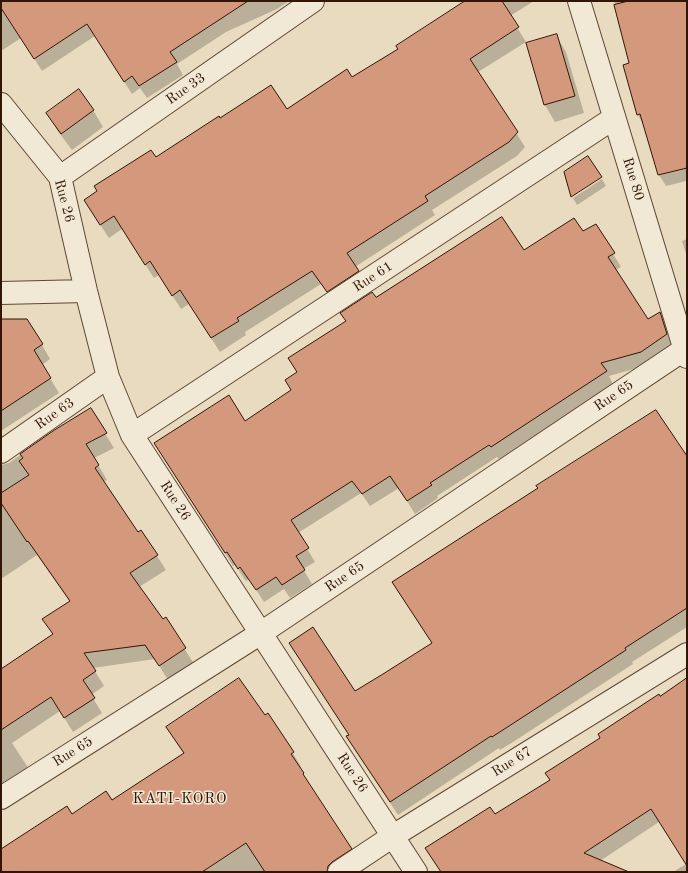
<!DOCTYPE html>
<html>
<head>
<meta charset="utf-8">
<style>
	body { margin:0 }
	#map { position:relative; width:688px; height:873px; overflow:hidden; background:#e9dbbf; font-family:"Old Standard TT",serif }
	canvas { display:block }
	.frame { position:absolute; inset:0; border:2px solid #311605; pointer-events:none }
</style>
</head>
<body>
<div id="map">
<canvas width="688" height="873"></canvas>
<div class="frame"></div>
</div>
<script>
const ctx = document.querySelector('canvas').getContext('2d');
ctx.lineJoin = 'round';
function paint(path, color) {
  ctx.fillStyle = color;
  ctx.fill(path, 'evenodd');
}
function stroke(path, color, width, dash) {
  ctx.strokeStyle = color;
  ctx.lineWidth = width;
  ctx.lineCap = dash ? 'butt' : 'round';
  ctx.setLineDash(dash || []);
  ctx.stroke(path);
}
function drawText(font, color, halo, rows, align = 'center') {
  ctx.font = font + ' "Old Standard TT",serif';
  ctx.lineWidth = 3;
  ctx.setLineDash([]);
  ctx.textBaseline = 'middle';
  ctx.strokeStyle = halo;
  ctx.fillStyle = color;
  for (const [text, x, y, turn = 0] of rows) {
    ctx.save();
    ctx.translate(x, y);
    ctx.rotate((+turn || 0) * Math.PI / 180);
    ctx.textAlign = isNaN(turn) ? turn : align;
    if (halo) ctx.strokeText(text, 0, 0);
    ctx.fillText(text, 0, 0);
    ctx.restore();
  }
}
paint(new Path2D(`
	M1,1H289L277,9L226,32L177,64L183,75L147,98L140,88L132,94L95,36L42,71L21,38L1,51Z
	M462,1H534L510,16L526,42L478,72L525,147L517,156L432,210L435,215L355,267L366,285L336,305L321,284L245,332L246,335L220,352L189,304L181,309L159,275L154,278L122,229L109,238L93,214L156,158L220,119L286,110L352,78L399,49L464,3Z
	M614,1H687V183L686,181L666,186L659,175L653,150L644,126L638,115L630,64Z
	M556,35L566,52L584,113L555,122L545,105L527,43Z
	M93,110L103,127L72,150L57,130L48,113Z
	M602,179L606,186L577,205L573,198Z
	M596,226L621,267L616,270L648,321L660,313L667,326L674,348L648,365L609,376L613,384L499,459L497,457L437,496L438,498L415,514L399,488L370,506L361,493L298,533L315,562L303,569L312,584L290,598L284,589L264,602L249,579L246,581L235,565L233,566L163,456L245,422L292,391L298,373L347,322L376,299L524,252L582,232Z
	M687,239V257L682,241Z
	M1,320L42,345L50,359L42,365L59,393L1,431Z
	M90,409L114,448L94,458L107,480L103,482L138,533L141,531L166,570L139,587L163,621L166,619L194,664L168,680L155,659L93,668L104,686L91,695L102,713L73,732L60,711L12,743L31,772L1,796V670L53,635L44,619L70,602L37,555L1,579V465L9,463L54,431Z
	M687,458V627L632,662L633,664L513,742L500,750L499,748L398,815L356,750L350,735L354,693L432,643L393,583Z
	M687,679V872H673L686,864L659,822L600,861L627,872H441L495,816L551,780L601,738Z
	M268,714L293,753L301,767L299,768L311,787V872H1V850L72,815L112,801L184,754L175,741L265,716Z`), '#0003');
const building = new Path2D(`
	M1,1H248L170,52L177,62L139,86L132,76L124,82L87,24L34,59L1,8Z
	M465,1H502L519,27L470,59L518,132L509,142L425,196L428,201L347,253L359,271L327,292L312,271L237,318L239,321L211,338L180,290L172,296L150,261L145,265L114,216L100,225L84,200L97,191L94,186L151,150L156,157L219,116L220,118L271,85L287,109L347,69L352,77L398,49L396,46Z
	M629,1H687V168L658,175L640,114L637,115L623,65L629,63L614,5Z
	M557,34L575,96L544,105L526,43Z
	M79,89L94,110L61,134L46,113Z
	M588,156L602,177L571,197L564,172Z
	M502,217L524,250L574,218L583,231L596,224L615,253L608,257L648,319L660,312L667,334L641,352L601,363L607,371L491,447L489,445L430,483L432,485L407,501L390,476L362,494L352,481L291,520L309,548L296,556L305,570L282,585L276,577L256,590L240,567L238,569L227,552L225,553L154,443L229,395L245,421L291,390L285,380L297,372L288,358L346,321L340,313L372,292L376,297Z
	M1,319H27L43,344L34,350L51,378L1,411Z
	M91,408L107,433L86,444L99,465L95,468L138,532L141,530L158,555L130,573L163,619L166,617L186,648L159,666L145,645L84,653L96,671L83,680L95,698L64,718L51,697L1,730V669L53,634L42,619L70,601L28,541L27,542L1,503V493L29,475L19,461L23,458L20,454L53,431Z
	M656,410L687,456V608L625,648L626,650L506,728L492,737L491,736L390,802L346,736L349,735L289,643L313,627L355,691L383,674L432,643L392,582L538,488L536,486Z
	M239,678L265,715L268,713L294,752L291,754L304,773L303,774L352,849L332,862L328,866L327,872H265L246,843L202,872H1V849L67,806L72,814L106,791L112,800L184,753L166,727Z
	M687,678V866L651,809L584,853L629,872H441L425,848L490,807L495,814L550,780L545,773L600,738L598,734L659,694L660,696Z`);
paint(building, '#d4997c');
stroke(building, '#311605', 1);
const minor = new Path2D(`
	M579,1L687,357
	M1,104L60,177L86,291L108,377L132,435L416,872
	M60,177L313,1
	M1,293L86,291
	M132,435L614,118
	M1,452L108,377
	M1,798L261,633L685,349
	M339,872L393,836L687,654`);
stroke(minor, '#5f4734', 24);
stroke(minor, '#f1e8d5', 22);
drawText('14px', '#311605', '#f1e8d5', [
	["Rue 33",186,89,-35],
	["Rue 80",633,179,73],
	["Rue 26",64,201,75],
	["Rue 61",373,277,-33],
	["Rue 65",614,396,-34],
	["Rue 63",55,414,-35],
	["Rue 26",175,501,57],
	["Rue 65",345,577,-34],
	["Rue 65",73,752,-32],
	["Rue 67",512,762,-32],
	["Rue 26",352,773,57]
]);
ctx.letterSpacing = '1px';
drawText('15px', '#311605', '#f1e8d5', [
	["KATI-KORO",180,799]
]);
ctx.letterSpacing = '0px';
</script>
</body>
</html>
